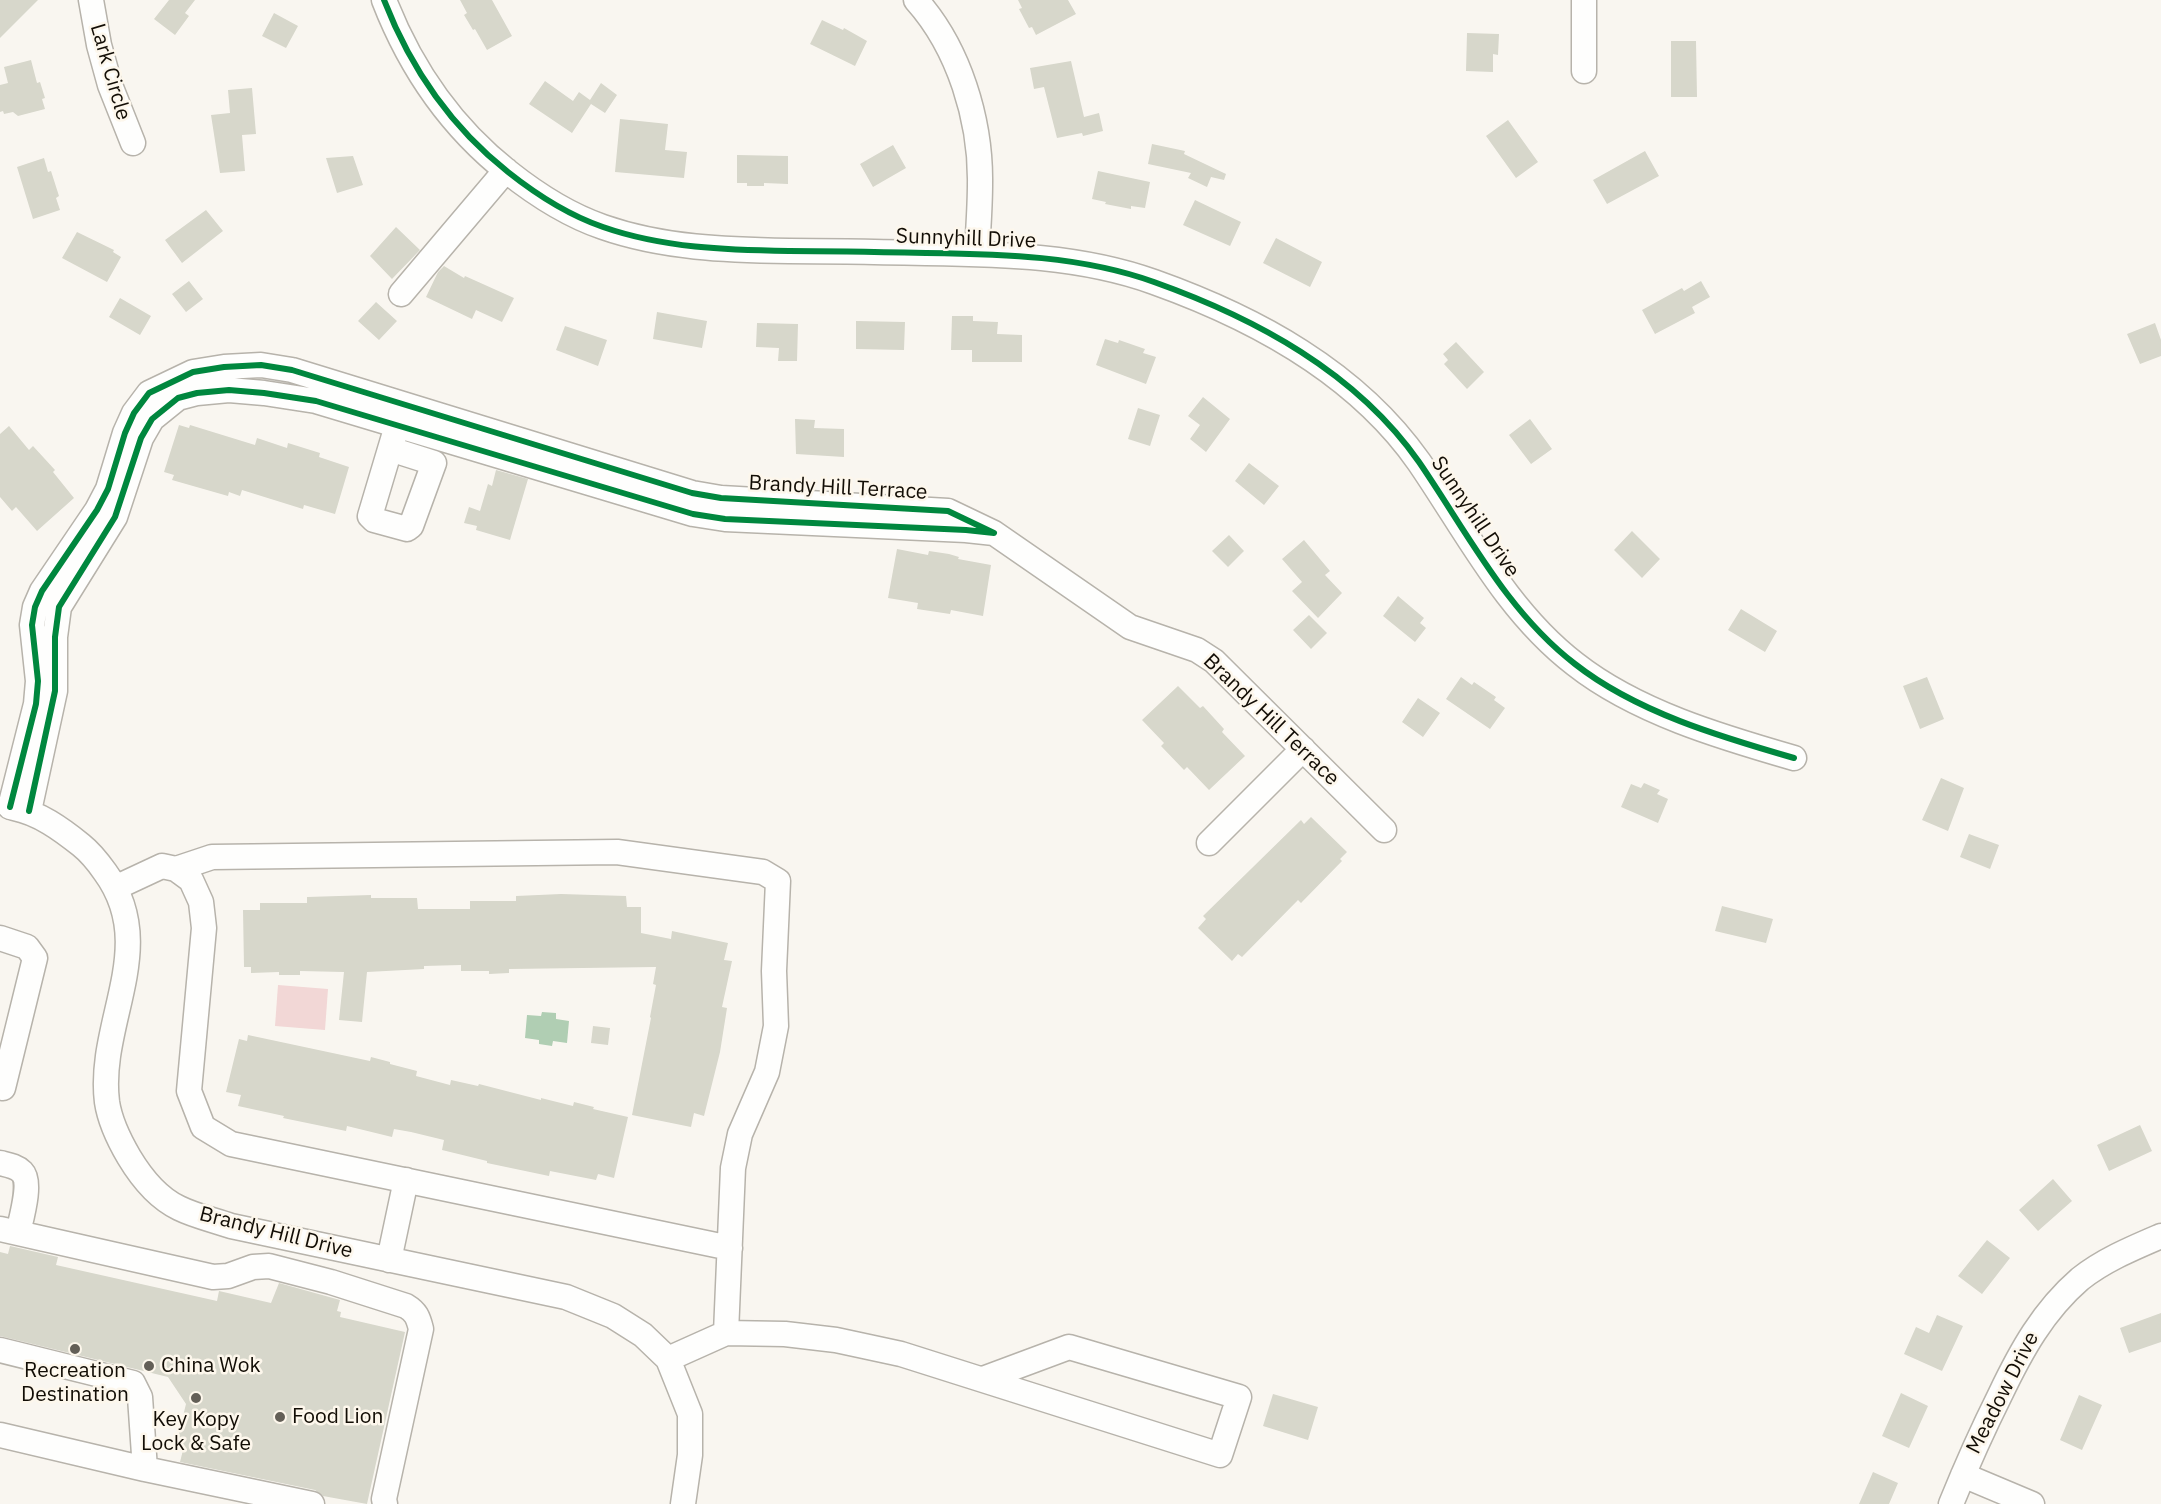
<!DOCTYPE html>
<html>
<head>
<meta charset="utf-8">
<style>
	body { margin:0 }
	canvas { display:block; background:#f9f6f0 }
</style>
</head>
<body>
<canvas width="2161" height="1504"></canvas>
<script>
const ctx = document.querySelector('canvas').getContext('2d');
ctx.lineJoin = 'round';
function paint(path, color) {
  ctx.fillStyle = color;
  ctx.fill(path, 'evenodd');
}
function stroke(path, color, width, dash) {
  ctx.strokeStyle = color;
  ctx.lineWidth = width;
  ctx.lineCap = dash ? 'butt' : 'round';
  ctx.setLineDash(dash || []);
  ctx.stroke(path);
}
function drawText(font, color, halo, rows, align = 'center') {
  ctx.font = font + ' "IBM Plex Sans",sans-serif';
  ctx.lineWidth = 5;
  ctx.setLineDash([]);
  ctx.textBaseline = 'middle';
  ctx.strokeStyle = halo;
  ctx.fillStyle = color;
  for (const [text, x, y, turn = 0] of rows) {
    ctx.save();
    ctx.translate(x, y);
    ctx.rotate((+turn || 0) * Math.PI / 180);
    ctx.textAlign = isNaN(turn) ? turn : align;
    if (halo) ctx.strokeText(text, 0, 0);
    ctx.fillText(text, 0, 0);
    ctx.restore();
  }
}
paint(new Path2D(`
	M278,985L328,989L325,1030L275,1026Z`), '#f2d7d6');
paint(new Path2D(`
	M542,1012L556,1013V1019L569,1021L567,1043L553,1041L552,1046L539,1044V1040L525,1038L527,1015L541,1016Z`), '#b0ceb3');
paint(new Path2D(`
	M0,0H38L0,38Z
	M169,0H195L185,13L189,16L175,35L154,19Z
	M460,0H492L512,36L487,50L475,29L473,30L464,15L467,13Z
	M1018,0H1068L1076,14L1036,35L1032,27L1029,28L1019,9L1022,8Z
	M274,13L298,26L286,48L262,36Z
	M822,20L843,30L844,28L867,41L855,66L810,44Z
	M1467,33L1499,34L1498,55L1493,54V72L1466,71Z
	M1671,41H1696L1697,97H1671Z
	M31,60L37,83L40,82L45,98L42,99L45,109L18,116L13,112L4,114L3,111L0,112V85L8,83L4,67Z
	M1071,61L1084,117L1099,113L1103,131L1083,136L1082,133L1057,138L1044,87L1034,89L1030,68Z
	M545,81L573,101L579,92L590,100L601,83L617,95L605,113L591,104L572,133L529,104Z
	M252,88L256,134L242,135L245,171L220,173L211,115L230,113L228,90Z
	M620,119L668,124L665,150L687,152L684,178L615,172Z
	M1508,120L1538,162L1516,178L1486,136Z
	M1152,144L1185,151L1184,154L1226,174L1224,180L1211,177L1207,187L1188,178L1191,173L1148,164Z
	M893,145L906,168L873,187L860,164Z
	M1645,151L1659,176L1607,204L1593,180Z
	M737,155L788,156V184L764,183V186H747V183H737Z
	M353,156L363,185L337,193L326,158Z
	M44,158L48,172L51,171L59,196L56,198L60,210L33,219L17,167Z
	M1098,171L1150,182L1145,208L1131,206V209L1105,204L1106,202L1092,199Z
	M1195,200L1241,222L1230,246L1183,225Z
	M206,210L223,231L182,263L165,240Z
	M396,227L420,250L392,279L370,256Z
	M77,232L114,250L113,252L121,257L107,282L62,258Z
	M1276,238L1322,262L1310,287L1263,263Z
	M444,266L464,278L465,276L514,298L502,322L476,310L472,319L426,297L438,272Z
	M189,281L203,299L186,312L172,294Z
	M1701,281L1710,297L1692,307L1695,313L1655,334L1642,310L1682,288L1684,291Z
	M120,298L151,316L140,335L109,317Z
	M376,302L397,321L379,340L358,321Z
	M657,312L707,321L702,348L653,339Z
	M952,316H973V321L998,322L997,334L1022,335V362H972V350H951Z
	M856,321L905,322L904,350L856,349Z
	M757,323L798,324L797,361H778L779,348L756,347Z
	M2155,323L2161,340V356L2140,364L2127,334Z
	M565,326L607,340L598,366L556,350Z
	M1105,339L1118,343L1119,340L1145,349L1143,353L1156,357L1146,384L1096,365Z
	M1456,342L1484,372L1467,389L1444,364L1448,360L1443,354Z
	M1203,397L1230,419L1206,452L1190,439L1200,425L1188,416Z
	M1138,408L1160,415L1150,446L1128,439Z
	M795,419L815,420L814,428L844,429V457L796,454Z
	M1530,419L1552,449L1531,464L1509,435Z
	M179,425L189,428L190,425L255,445L257,438L287,448L288,443L320,453L319,457L349,467L335,514L304,505L303,509L242,490L240,496L229,492L228,496L172,480L174,475L164,472Z
	M9,426L29,450L33,446L55,470L53,472L74,498L37,531L16,507L12,511L0,497V434Z
	M1249,463L1279,486L1264,505L1235,481Z
	M496,470L528,479L510,540L476,530L477,526L464,523L469,507L480,511L488,484L492,486Z
	M1632,531L1660,559L1642,578L1614,550Z
	M1229,535L1244,551L1228,567L1212,551Z
	M1304,540L1330,571L1325,575L1342,593L1318,618L1292,591L1302,582L1282,559Z
	M897,549L928,555L929,551L949,554L959,557L958,559L991,565L983,616L951,610L950,614L917,609L918,603L888,598Z
	M1398,596L1424,618L1420,623L1426,628L1415,642L1383,616Z
	M1741,609L1777,631L1765,652L1728,630Z
	M1309,615L1327,633L1311,649L1293,630Z
	M1461,677L1472,685L1474,682L1496,697L1494,700L1505,708L1490,729L1446,699Z
	M1927,677L1944,719L1920,729L1903,686Z
	M1178,686L1200,708L1203,706L1224,729L1222,732L1245,756L1209,790L1187,767L1184,770L1161,746L1164,743L1142,720Z
	M1418,698L1440,713L1423,737L1402,722Z
	M1941,778L1964,788L1948,831L1922,820Z
	M1644,783L1660,790L1657,794L1668,799L1658,823L1621,807L1631,784L1641,788Z
	M1311,817L1347,852L1340,859L1342,861L1301,903L1298,900L1242,957L1238,954L1232,961L1198,928L1206,919L1203,916L1301,820L1304,824Z
	M1969,834L1999,845L1990,869L1960,857Z
	M561,894L626,896L627,907H641V933L671,939L672,931L728,943L724,960L732,961L722,1007L727,1008L720,1052L704,1116L694,1113L691,1127L632,1115L651,1018L650,1017L656,985L653,984L656,967L509,969V973L489,974V971H461V965L424,966V969L367,972L362,1022L339,1020L344,972L300,971V975H279V972L251,973V967H244L243,910H260V903H307V897L371,895V898H417L418,909H470V901H516V896Z
	M1722,906L1773,919L1766,943L1715,931Z
	M593,1026L610,1028L608,1045L591,1043Z
	M248,1035L370,1061L371,1057L390,1062V1064L417,1071L416,1076L450,1085L451,1080L478,1086L479,1084L541,1100V1098L573,1106L574,1102L594,1107L593,1109L628,1117L614,1178L598,1174L596,1180L550,1171L549,1176L487,1163V1161L442,1150L444,1140L411,1132L394,1129L392,1137L347,1126L346,1131L283,1118L284,1116L238,1106L241,1095L226,1092L239,1039L247,1041Z
	M2140,1125L2152,1151L2109,1171L2097,1145Z
	M2053,1179L2072,1201L2038,1231L2019,1210Z
	M1987,1240L2010,1258L1982,1294L1958,1276Z
	M10,1246L58,1257L56,1265L217,1301L219,1291L271,1303L279,1283L340,1300L337,1311L341,1312L340,1317L405,1332L367,1504L323,1496L315,1490L180,1462L183,1450L175,1448L186,1404L168,1377L0,1336V1252L8,1254Z
	M2161,1313V1342L2129,1353L2120,1328Z
	M1937,1315L1963,1326L1942,1371L1904,1354L1916,1327L1929,1333Z
	M1901,1393L1928,1406L1909,1448L1882,1436Z
	M1273,1394L1318,1407L1308,1440L1263,1426Z
	M2079,1395L2102,1405L2082,1450L2060,1440Z
	M1873,1472L1898,1483L1889,1504H1859Z`), '#d7d7cb');
const minor = new Path2D(`
	M91,0L99,45L110,85L133,143
	M384,0C410,67 451,127 508,172C537,195 568,215 603,227C663,248 727,250 789,251C835,251 881,252 926,253C1003,254 1082,256 1154,282C1255,318 1356,372 1419,462C1467,532 1507,612 1575,664C1636,712 1721,737 1794,758
	M916,0C959,48 981,120 980,184C980,207 978,231 977,254
	M1584,0V71
	M401,294L506,170
	M390,449L434,463L411,526L407,529L374,520L370,516L402,409
	M994,533L1130,627L1197,650L1214,661L1384,830
	M10,807L36,704L38,681L32,625L35,607L42,591L97,510L108,489L125,433L134,413L149,393L193,372L224,367L261,365L292,370L692,493L721,498L948,511L994,533L966,530L725,519L693,514L316,401L264,393L229,390L197,393L178,398L152,419L141,438L115,517L59,607L55,637V691L29,811
	M14,808C39,813 61,829 81,845C91,853 98,862 105,872C160,947 97,1022 107,1102C110,1122 119,1140 129,1157C141,1177 158,1198 179,1208C195,1216 214,1220 231,1226L566,1297L613,1316L643,1335L668,1359L690,1414V1455L683,1504
	M1209,843L1303,749
	M176,869L212,857L617,852L763,872L778,881L774,971L776,1026L767,1072L740,1134L733,1168L726,1333
	M117,887L162,866L176,869L191,880L201,902L204,928L189,1091L203,1127L231,1144L730,1248
	M0,938L27,947L35,958L3,1088L0,1087
	M0,1163C8,1165 16,1166 22,1172C32,1182 21,1219 18,1233
	M0,1229L213,1277L228,1276L253,1267L269,1266L331,1282L406,1306C416,1312 418,1317 421,1329L384,1499L385,1504
	M389,1260L406,1180
	M0,1350L133,1383L140,1397L145,1469
	M668,1359L726,1333L785,1334L836,1340L901,1354L1220,1455L1239,1397L1069,1347L983,1379
	M0,1435L145,1469L312,1504
	M1963,1475L2032,1504
	M1951,1504C1966,1467 1982,1431 2000,1395C2021,1351 2043,1311 2080,1279C2104,1260 2133,1248 2161,1236`);
stroke(minor, '#b7b3ab', 27);
stroke(minor, '#fefefd', 24);
stroke(new Path2D(`
	M384,0C410,67 451,127 508,172C537,195 568,215 603,227C663,248 727,250 789,251C835,251 881,252 926,253C1003,254 1082,256 1154,282C1255,318 1356,372 1419,462C1467,532 1507,612 1575,664C1636,712 1721,737 1794,758
	M10,807L36,704L38,681L32,625L35,607L42,591L97,510L108,489L125,433L134,413L149,393L193,372L224,367L261,365L292,370L692,493L721,498L948,511L994,533L966,530L725,519L693,514L316,401L264,393L229,390L197,393L178,398L152,419L141,438L115,517L59,607L55,637V691L29,811`), '#00873e', 6);
for (const [x, y, r, color] of [
	[75,1349,6,"#635f57"],
	[149,1366,6,"#635f57"],
	[196,1398,6,"#635f57"],
	[280,1417,6,"#635f57"]
]) {
  const dot = new Path2D();
  dot.arc(x, y, r, 0, 2 * Math.PI);
  ctx.fillStyle = color;
  ctx.fill(dot);
  stroke(dot, '#fdf7ec', 2);
}
drawText('21px', '#120d05', '#fdf7ec', [
	["Lark Circle",110,72,74],
	["Sunnyhill Drive",966,239,2],
	["Brandy Hill Terrace",838,488,3],
	["Sunnyhill Drive",1475,517,56],
	["Brandy Hill Terrace",1271,720,44],
	["Brandy Hill Drive",276,1233,14],
	["Meadow Drive",2003,1393,-63]
]);
drawText('21px', '#120d05', '#fdf7ec', [
	["China Wok",161,1366],
	["Recreation",75,1371,"center"],
	["Destination",75,1395,"center"],
	["Food Lion",292,1417],
	["Key Kopy",196,1420,"center"],
	["Lock & Safe",196,1444,"center"]
], 'left');
</script>
</body>
</html>
